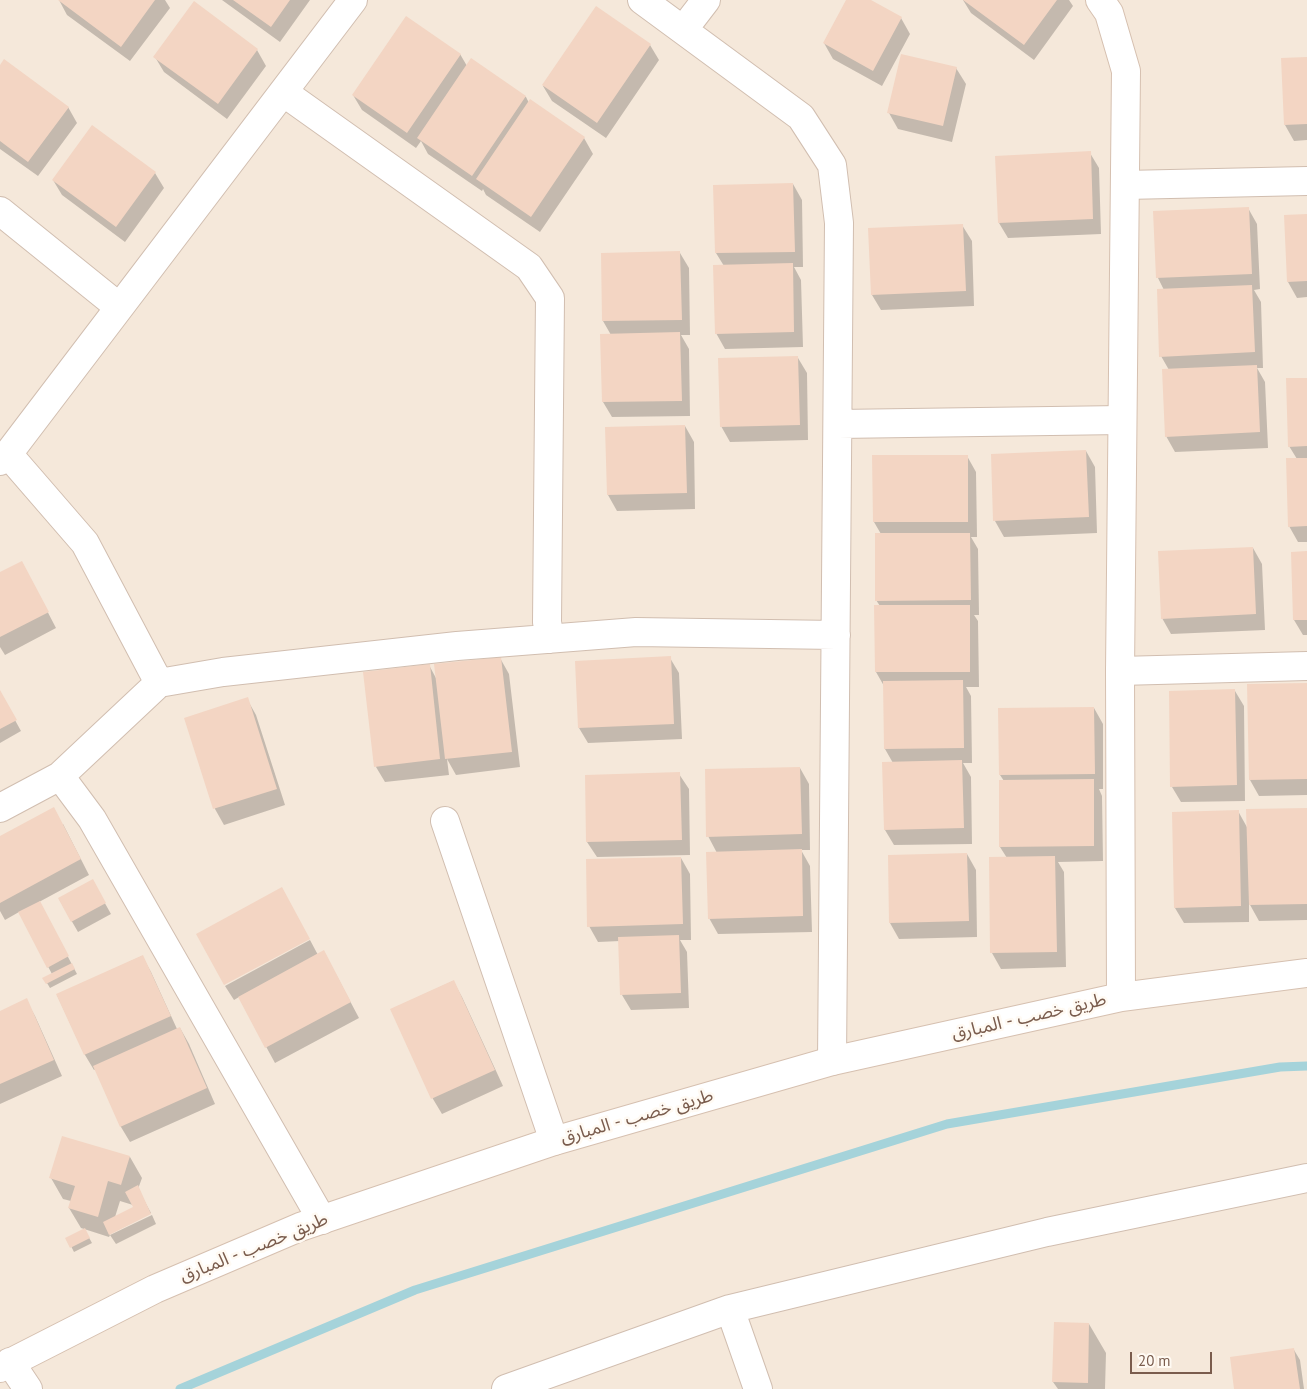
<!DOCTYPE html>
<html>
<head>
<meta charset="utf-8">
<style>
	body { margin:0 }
	#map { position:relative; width:1307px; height:1389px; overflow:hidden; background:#fdf6ec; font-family:"PT Sans",sans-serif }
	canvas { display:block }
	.scale { position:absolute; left:1130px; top:1352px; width:82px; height:22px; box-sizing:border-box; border:2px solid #7a5c4d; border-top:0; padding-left:6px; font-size:15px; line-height:18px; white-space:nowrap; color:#7a5c4d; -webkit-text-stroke:4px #fffaf3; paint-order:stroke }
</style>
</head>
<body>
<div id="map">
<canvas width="1307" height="1389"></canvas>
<div class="scale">20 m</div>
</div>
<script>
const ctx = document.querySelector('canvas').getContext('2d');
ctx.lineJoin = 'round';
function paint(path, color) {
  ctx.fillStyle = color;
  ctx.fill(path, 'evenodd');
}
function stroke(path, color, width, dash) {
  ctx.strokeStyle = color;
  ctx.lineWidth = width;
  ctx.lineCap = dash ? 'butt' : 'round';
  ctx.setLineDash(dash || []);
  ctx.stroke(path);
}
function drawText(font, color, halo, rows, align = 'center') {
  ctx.font = font + ' "PT Sans","Noto Sans Arabic",sans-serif';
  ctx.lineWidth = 5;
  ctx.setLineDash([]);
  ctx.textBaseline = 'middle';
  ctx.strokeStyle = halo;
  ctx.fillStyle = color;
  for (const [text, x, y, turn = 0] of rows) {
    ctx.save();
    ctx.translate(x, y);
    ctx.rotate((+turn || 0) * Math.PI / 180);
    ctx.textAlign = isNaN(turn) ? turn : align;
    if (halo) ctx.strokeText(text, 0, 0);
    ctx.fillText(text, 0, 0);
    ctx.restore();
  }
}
paint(new Path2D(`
	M0,0H1307V1389H0Z`), '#f5e8da');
paint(new Path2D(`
	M59,0H165L170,8L130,61L67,15Z
	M222,0H310L280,42Z
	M847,0H869L901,18L910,34L882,86L833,59L824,43Z
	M963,0H1069L1073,6L1034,60L971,13Z
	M650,45L659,60L606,138L552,101L543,86Z
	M257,50L266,66L227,119L164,72L155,57Z
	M460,54L467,66L471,60L526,97L529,103L584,138L593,154L540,232L486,195L483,189L482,191L428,154L421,141L416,148L362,110L353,95Z
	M1307,58V140L1294,141L1285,125Z
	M0,67L68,107L77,123L38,176L0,149Z
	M956,68L966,84L952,142L898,129L889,113Z
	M1090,153L1099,168L1101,234L1008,238L999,223Z
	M155,173L164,188L125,242L62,195L53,180Z
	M793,184L802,200L803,267H794L801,280L803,347L725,349L716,333L724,266L716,253Z
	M1248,208L1257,224L1260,289L1254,290L1261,302L1263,368H1257L1265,382L1268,448L1175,452L1166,436L1169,370L1161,356L1164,290L1158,278L1155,213Z
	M1307,216V297L1297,298L1288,282Z
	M962,225L972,241L974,306L881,310L872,295Z
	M680,253L689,268L690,335H681L689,349L690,416L612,417L603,402L611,335L603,321L602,254Z
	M798,358L807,373L808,440L730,442L721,426Z
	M1307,379V542H1298L1289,526L1297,459L1289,446Z
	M685,426L694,442L695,509L617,511L608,495Z
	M1086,451L1095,467L1097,533L1004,537L995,521L992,455Z
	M874,456H967L976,472L977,537H971L978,549L979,615H974L978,621L979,687H966L971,696L972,763H963L971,777L972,844L894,845L885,830L893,763L885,749L884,686L876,672V606H880L876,600L881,534L874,522Z
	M1253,548L1262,564L1265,630L1171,634L1162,618Z
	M1307,552V635H1303L1294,620Z
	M0,574L30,578L56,628L5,655L0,647Z
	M500,658L509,674L520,767L456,775L447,759L449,775L385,782L376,767L429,665L437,680Z
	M670,658L679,673L682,739L588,743L579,728Z
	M1307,684V795L1259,796L1250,780L1248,686Z
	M1235,691L1244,706L1245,801L1181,802L1172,787Z
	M0,693L21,731L0,743Z
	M247,699L256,715L285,805L224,825L215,809L186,719Z
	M1094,708L1103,724V789H1099L1102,796L1103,861L1058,862L1064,872L1066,967L1001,969L992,953L1007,858L1000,847L1004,781L1000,775Z
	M800,768L809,784L810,850H801L810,866L812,932L718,934L709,918L717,853L708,836Z
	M679,774L689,789L690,855L597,857L587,842Z
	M1307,809V920L1259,921L1249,903V922L1184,923L1175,908L1238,811L1248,829Z
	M63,824L89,875L39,902L77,974L50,988L44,978L52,974L19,912L5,920L0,911V837Z
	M967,854L976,870L977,937L899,939L890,923Z
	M681,858L690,874L691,940H680L687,952L689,1008L631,1010L622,995L620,941L598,942L589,926Z
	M98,891L111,914L78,932L59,899Z
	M310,940L318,955L332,967L359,1018L275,1063L239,997L234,1000L225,986Z
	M142,956L151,972L177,1029L180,1028L189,1044L215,1104L130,1142L121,1127L96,1069L94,1070L85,1055L57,995Z
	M453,981L462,997L503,1086L442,1114L433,1099L392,1009Z
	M26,1000L35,1016L62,1076L0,1104V1012Z
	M130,1157L142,1178L138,1189L151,1213L110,1232V1235L152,1215L156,1224L116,1244L110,1235L109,1237L81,1228L69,1208L71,1201L63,1199L51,1178ZM120,1201L133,1205L134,1208L115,1217Z
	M87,1234L92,1243L74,1252L67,1238Z
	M1089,1324L1106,1353L1105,1389H1058L1053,1382Z
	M1294,1350L1300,1360L1304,1389H1236Z`), '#0003');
stroke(new Path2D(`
	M180,1389L415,1290L947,1124L1280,1067L1307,1066`), '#a5d3da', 9);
paint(new Path2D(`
	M58,0H155L121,47Z
	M233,0H290L271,27Z
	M846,0H871L902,17L873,71L823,43Z
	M963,0H1057L1024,45Z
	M194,1L258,49L218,104L153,57Z
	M596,6L651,44L597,123L542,85Z
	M406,16L461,54L407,133L352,95Z
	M901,54L957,67L943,126L887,113Z
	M1307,57V124L1284,125L1281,58Z
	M471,58L526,96L472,176L417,138Z
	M4,59L69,107L28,162L0,141V65Z
	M530,99L585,137L531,217L476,179Z
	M92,125L156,172L116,227L52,180Z
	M1091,151L1093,219L998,223L995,156Z
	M793,183L795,252L715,253L713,185Z
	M1249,207L1252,274L1156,278L1153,211Z
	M1307,214V281L1287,282L1284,215Z
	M963,224L966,291L871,295L868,228Z
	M680,251L682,320L602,321L601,253Z
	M793,263L794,332L715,334L713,265Z
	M1252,285L1255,352L1159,357L1157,289Z
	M680,332L682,401L602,402L600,334Z
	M798,356L800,425L720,427L718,358Z
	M1257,365L1260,432L1165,437L1162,369Z
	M1286,378H1307V446L1288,447Z
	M685,425L687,493L607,495L605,427Z
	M1086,450L1089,517L993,521L991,454Z
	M872,455H968V522H873Z
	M1286,458H1307V526L1288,527Z
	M875,533H970L971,600L875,601Z
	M1253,547L1256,614L1161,619L1158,551Z
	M1307,551V620H1293L1291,552Z
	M22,561L49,612L0,637V572Z
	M874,605H970V672H875Z
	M671,656L674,724L578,728L575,661Z
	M501,657L512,752L445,759L434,664Z
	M430,664L440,759L374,767L363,672Z
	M963,680L964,748L884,749L883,681Z
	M1307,683V779L1249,780L1247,684Z
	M1235,689L1237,785L1170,787L1169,691Z
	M0,690L17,720L0,729Z
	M248,697L277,789L213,809L184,718Z
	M1094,707L1095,774L999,775L998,708Z
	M962,760L964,828L884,830L882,762Z
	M800,767L802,834L706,837L705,769Z
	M680,772L682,840L586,842L585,775Z
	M1094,779V846L999,847V780Z
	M54,807L81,859L0,903V836Z
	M1307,808V904L1249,905L1246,809Z
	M1239,810L1241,906L1174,908L1172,812Z
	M802,849L803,916L708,919L706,852Z
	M967,853L969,921L889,923L888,855Z
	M1055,856L1057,952L990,953L989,857Z
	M681,857L683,924L587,927L586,859Z
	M93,879L106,903L71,922L58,898Z
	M282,887L310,939L224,985L196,934Z
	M40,901L69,956L47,968L18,912Z
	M679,935L681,993L620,995L618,937Z
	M324,950L351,1002L265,1048L238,997Z
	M143,955L171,1016L84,1055L56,994Z
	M72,963L75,969L46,984L42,978Z
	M454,980L495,1070L431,1099L390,1009Z
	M27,998L54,1060L0,1084V1011Z
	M180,1027L207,1088L120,1127L93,1066Z
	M62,1136L130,1156L121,1185L108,1181L98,1217L68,1208L75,1186L49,1178Z
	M138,1185L151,1214L109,1235L103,1222L133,1207L125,1192Z
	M85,1228L90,1238L70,1248L65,1238Z
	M1054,1322L1089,1323L1088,1383L1052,1382Z
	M1294,1348L1300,1389H1234L1230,1357Z`), '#f3d5c3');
const street = new Path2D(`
	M642,0L801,117L832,165L839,223L832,1061
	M683,30L706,0
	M283,92L529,267L550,298L547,622L550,639
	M1125,185L1307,181
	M0,211L119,307
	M838,424L1122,420
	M8,454L85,543L159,683
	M0,461L8,454L353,0
	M1120,671L1307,666
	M60,776L92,819L322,1220
	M0,808L60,776L159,683L223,672L457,646L636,632L836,635
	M445,821L554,1141
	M730,1309L758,1389
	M10,1362L28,1389
	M506,1389L730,1309L1047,1232L1307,1178`);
const secondary = new Path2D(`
	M1100,0L1109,13L1126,71L1120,671L1121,997
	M0,1368L155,1289L300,1227L554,1141L832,1061L1121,997L1307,973`);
stroke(street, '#d1beb0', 30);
stroke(secondary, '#d6c0b0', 30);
stroke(street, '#fff', 28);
stroke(secondary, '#fff', 28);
drawText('18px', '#7a5c4d', '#fffaf3', [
	["طريق خصب - المبارق",1029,1017,-13],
	["طريق خصب - المبارق",637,1117,-16],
	["طريق خصب - المبارق",254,1248,-22]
]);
</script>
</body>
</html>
